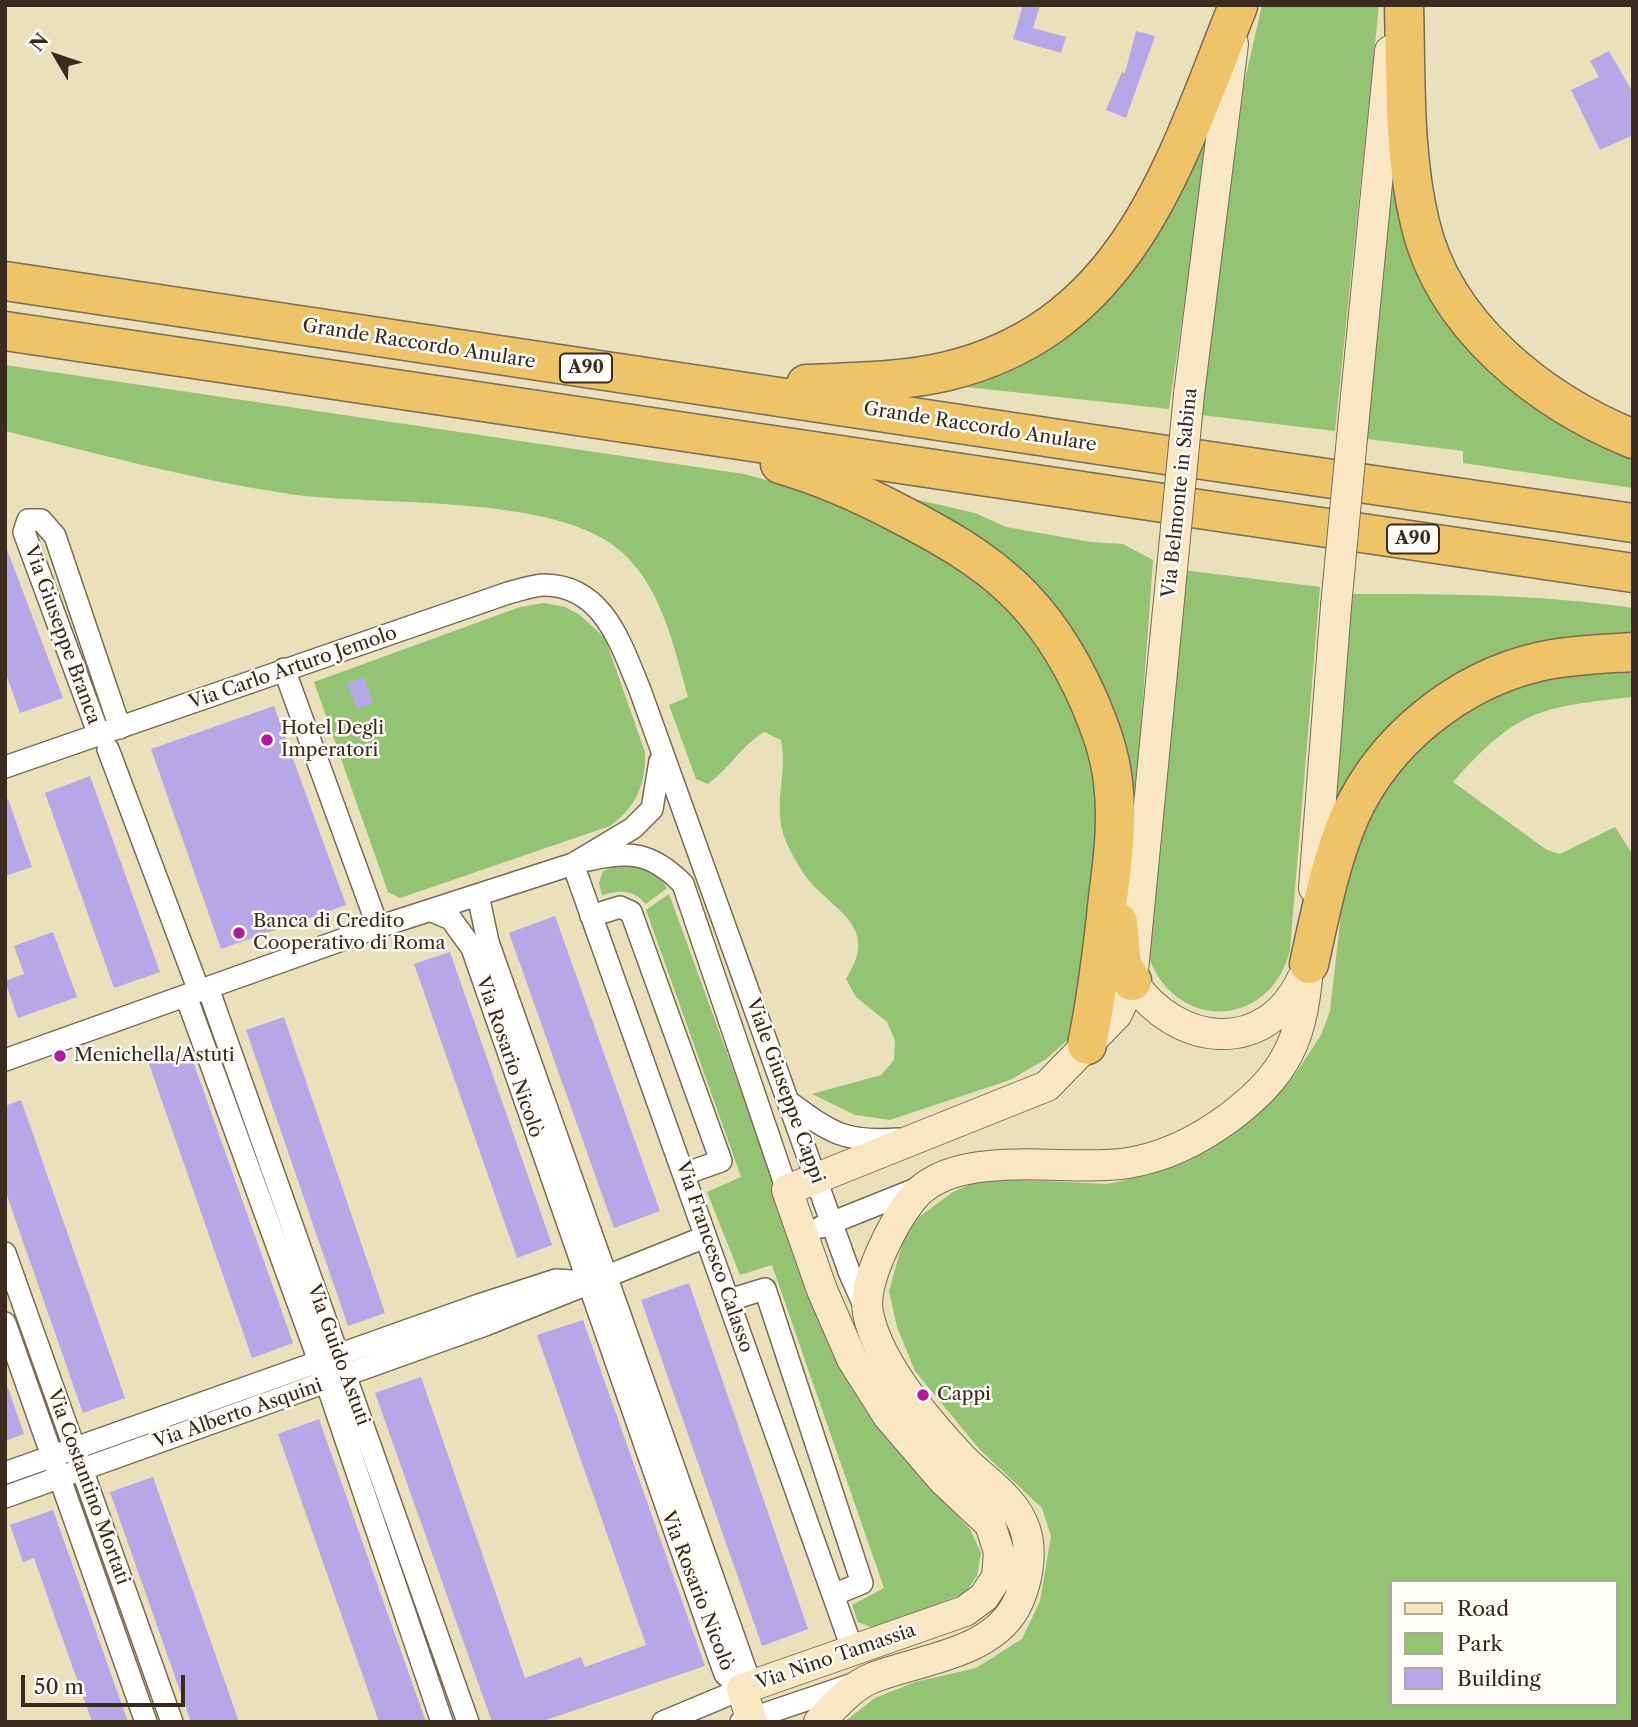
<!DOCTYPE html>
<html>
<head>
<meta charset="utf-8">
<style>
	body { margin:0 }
	#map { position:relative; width:1638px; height:1727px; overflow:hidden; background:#eae0bc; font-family:"Libre Caslon Text",serif }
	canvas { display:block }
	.frame { position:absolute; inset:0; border:7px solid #3b2a1e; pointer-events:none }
	.legend { position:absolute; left:1390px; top:1580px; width:228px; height:126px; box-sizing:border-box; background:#fdfcf7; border:2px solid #afa8a0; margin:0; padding:9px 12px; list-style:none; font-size:21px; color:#3b2a1e }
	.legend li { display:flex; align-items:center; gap:14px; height:35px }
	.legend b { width:35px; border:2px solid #afa8a0 }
	.north { position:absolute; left:21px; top:21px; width:70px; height:70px; -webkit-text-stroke:5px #fdfcf7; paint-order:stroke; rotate:309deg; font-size:19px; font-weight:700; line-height:28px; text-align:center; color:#3b2a1e }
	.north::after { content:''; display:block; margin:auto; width:24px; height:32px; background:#3b2a1e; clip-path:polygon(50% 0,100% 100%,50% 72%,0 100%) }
	.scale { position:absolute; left:21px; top:1675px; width:164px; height:32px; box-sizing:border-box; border:4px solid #3b2a1e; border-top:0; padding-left:9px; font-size:21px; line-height:24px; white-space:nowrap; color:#3b2a1e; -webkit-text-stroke:5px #fdfcf7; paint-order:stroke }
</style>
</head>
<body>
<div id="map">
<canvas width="1638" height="1727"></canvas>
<div class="frame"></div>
<ul class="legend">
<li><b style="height:9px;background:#f9e7c3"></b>Road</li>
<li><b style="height:19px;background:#93c373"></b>Park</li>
<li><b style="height:19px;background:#b5a7e8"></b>Building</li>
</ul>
<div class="north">N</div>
<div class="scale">50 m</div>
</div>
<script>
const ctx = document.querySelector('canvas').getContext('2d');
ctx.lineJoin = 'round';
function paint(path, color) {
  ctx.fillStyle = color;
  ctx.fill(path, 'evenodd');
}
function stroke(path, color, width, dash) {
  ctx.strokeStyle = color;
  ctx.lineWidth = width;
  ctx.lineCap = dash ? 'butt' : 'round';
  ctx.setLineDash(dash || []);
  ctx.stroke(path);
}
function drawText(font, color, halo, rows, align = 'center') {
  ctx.font = font + ' "Libre Caslon Text",serif';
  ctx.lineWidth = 5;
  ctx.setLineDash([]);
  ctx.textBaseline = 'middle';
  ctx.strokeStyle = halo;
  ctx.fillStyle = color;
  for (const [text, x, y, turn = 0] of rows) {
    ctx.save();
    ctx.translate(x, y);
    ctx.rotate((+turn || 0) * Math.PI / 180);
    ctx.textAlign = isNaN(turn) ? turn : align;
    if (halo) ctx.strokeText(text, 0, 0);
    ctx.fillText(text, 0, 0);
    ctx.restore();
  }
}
paint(new Path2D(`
	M1262,5H1379L1335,431L1201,415L1244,84Z
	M1214,99L1169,409L939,384L1030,345Z
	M1395,148L1438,295L1633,448V488L1463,463V451L1367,439Z
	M5,365L744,474L837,499L976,575L1020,616L1057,676L1085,738L1099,781L1090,971L1071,1037L1046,1059L1010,1080L890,1120L855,1115L812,1094L881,1075L894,1060L895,1040L887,1022L856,997L846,979C882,923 831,912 804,874C797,863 788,848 784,836C773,803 788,773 781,740L764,732C741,746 729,769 708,784L696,779L669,705L688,697C674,647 662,590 624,554C560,492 376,507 290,494C194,480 99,454 5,431Z
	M910,498L975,513L1006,527L1091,542L1123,544L1153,560L1136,796L1130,799L1098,696Z
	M1183,570L1320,587L1290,950C1270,1030 1174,1032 1148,955Z
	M1351,594C1446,594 1539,594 1633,608V635L1517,651L1329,841Z
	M544,603L565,607L580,615L605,638L645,752C646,785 636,807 610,826L400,898L388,892L314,682L520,607Z
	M1633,659V697C1539,707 1517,710 1453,782L1547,850L1560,854L1615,827L1633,855V1722H844L875,1698L915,1682L976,1668L1022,1639L1040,1601L1051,1536L1042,1508L980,1450L915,1371L897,1327L889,1291L904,1238L919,1217L953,1192L976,1182L1000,1179L1107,1184L1152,1174L1208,1149L1256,1115L1296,1073L1321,1035L1330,1011L1347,861L1396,763L1508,680ZM1391,1582H1615V1704H1391Z
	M621,865C641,867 656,870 667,888L646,904C633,889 620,890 602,895L599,883L603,871Z
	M669,894L827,1327L888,1438L970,1529L981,1553L977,1576L965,1593L875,1629L858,1622L852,1605L884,1588L772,1265L740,1275L707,1192L741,1177L646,910Z`), '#93c373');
paint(new Path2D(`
	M1023,5H1040L1033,28L1066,37L1061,53L1013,39Z
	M1136,31L1155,36L1126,118L1106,110L1122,72L1125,73Z
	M1609,51L1633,93V135L1600,150L1571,90L1599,77L1590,61Z
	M5,544L63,698L20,713L5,671Z
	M364,677L373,703L357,709L347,683Z
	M274,706L346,905L221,949L151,749Z
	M90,776L160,972L114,988L45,793Z
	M8,799L32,867L5,876V800Z
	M555,916L660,1211L614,1228L509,933Z
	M53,932L77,997L18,1018L5,981L24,974L14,946Z
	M450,952L552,1245L517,1258L414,964Z
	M284,1017L385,1313L348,1326L246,1030Z
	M189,1050L293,1343L252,1358L149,1064Z
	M21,1100L125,1398L83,1413L5,1190V1106Z
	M689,1283L808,1629L762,1646L641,1300Z
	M583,1320L705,1666L540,1722H492L375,1393L421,1377L525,1678L581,1657L585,1667L646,1645L537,1335Z
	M5,1388H8L24,1434L5,1441Z
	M319,1419L426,1722H379L278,1434Z
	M153,1477L239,1722H191L110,1492Z
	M53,1510L128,1722H92L34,1558L23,1562L10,1525Z`), '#b5a7e8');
const street = new Path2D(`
	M284,669L378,927
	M99,735L24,532L28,520H41L55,536L120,728
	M108,749L199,991
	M5,767L508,593C520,590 533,585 545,585C604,586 621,645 640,690L850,1274L866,1310
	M588,860C631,850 652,853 683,884L787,1190
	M573,864L853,1651
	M478,895L488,942L746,1671L742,1689
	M432,911L451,919L472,948L717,1652L725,1674L742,1689
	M591,916L620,907L631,912L721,1161L684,1174
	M208,988L468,1722
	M186,996L319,1361L442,1722
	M5,1060L378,927L573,864L633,828L652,809L660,761
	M789,1102C831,1133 845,1143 898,1139
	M821,1227L921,1187
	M5,1253L172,1722
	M729,1300L765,1289L862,1583L833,1595
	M5,1323L146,1722
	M5,1473L479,1305L556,1280L587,1282
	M5,1497L485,1325L705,1237
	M663,1722L742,1689
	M741,1722L853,1684`);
const secondary = new Path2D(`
	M1189,394L1233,44
	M1356,396L1390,51
	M1314,888L1336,606
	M1132,981C1177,1047 1265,1057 1302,979
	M752,1722L742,1689L965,1611L984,1597L997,1577L999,1552L990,1524L943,1480L888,1416L852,1359L822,1290L787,1190L1047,1086L1117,1014L1132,981L1172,569
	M819,1722C834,1707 852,1686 872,1678C917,1660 988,1655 1015,1608C1027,1586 1033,1553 1025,1529C1015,1499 984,1480 963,1459C929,1423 878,1363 868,1313C862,1282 893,1223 912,1199C955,1145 1067,1173 1128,1163C1165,1157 1199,1140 1230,1117C1298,1066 1304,1026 1310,944`);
const highway = new Path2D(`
	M1404,5C1406,77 1403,153 1420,223C1444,326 1540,401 1633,439
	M5,281L1166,455
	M5,331L1163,503
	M806,384C853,382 902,382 948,371C1131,326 1176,159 1238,6
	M1196,459L1633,523
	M780,464C821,476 860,493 898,513C992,561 1045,601 1089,701C1100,727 1110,753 1113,782C1118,821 1113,859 1108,898C1103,947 1097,996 1087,1045
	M1192,508L1633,573
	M1118,922L1122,965L1132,981
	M1309,964C1320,915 1330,862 1350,816C1384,740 1458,681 1538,662C1568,655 1602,654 1633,652`);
stroke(street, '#786a55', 24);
stroke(secondary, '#786a55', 32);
stroke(highway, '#786a55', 41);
stroke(street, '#fff', 21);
stroke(secondary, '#f9e7c3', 30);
stroke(highway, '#efc469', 38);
const secondaryBridge = new Path2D(`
	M1172,569L1189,394
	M1336,606L1356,396`);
stroke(secondaryBridge, '#786a55', 32, []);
stroke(secondaryBridge, '#f9e7c3', 30);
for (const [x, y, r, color] of [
	[267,740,7,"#b5179e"],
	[239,933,7,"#b5179e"],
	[60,1056,7,"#b5179e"],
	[923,1395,7,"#b5179e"]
]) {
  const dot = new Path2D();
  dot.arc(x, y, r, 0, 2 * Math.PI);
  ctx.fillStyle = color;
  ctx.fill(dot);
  stroke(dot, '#fdfcf7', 2.5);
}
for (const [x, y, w] of [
	[586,368,52],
	[1413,539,52]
]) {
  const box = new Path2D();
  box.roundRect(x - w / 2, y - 14.5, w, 29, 5);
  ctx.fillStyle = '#fdfcf7';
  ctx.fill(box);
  stroke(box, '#3b2a1e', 2);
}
drawText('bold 18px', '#3b2a1e', null, [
	["A90",586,368],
	["A90",1413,539]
]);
drawText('19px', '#3b2a1e', '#fdfcf7', [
	["Grande Raccordo Anulare",419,344,9],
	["Grande Raccordo Anulare",980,427,9],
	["Via Belmonte in Sabina",1180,493,-84],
	["Via Giuseppe Branca",62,635,70],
	["Via Carlo Arturo Jemolo",293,668,-19],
	["Via Rosario Nicolò",509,1057,71],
	["Viale Giuseppe Cappi",785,1091,70],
	["Via Francesco Calasso",714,1257,71],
	["Via Guido Astuti",338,1355,70],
	["Via Alberto Asquini",238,1414,-19],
	["Via Costantino Mortati",88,1487,70],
	["Via Rosario Nicolò",697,1591,69],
	["Via Nino Tamassia",836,1657,-19]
]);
drawText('19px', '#3b2a1e', '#fdfcf7', [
	["Hotel Degli",281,729],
	["Imperatori",281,751],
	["Banca di Credito",253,922],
	["Cooperativo di Roma",253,944],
	["Menichella/Astuti",74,1056],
	["Cappi",937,1395]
], 'left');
</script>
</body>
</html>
